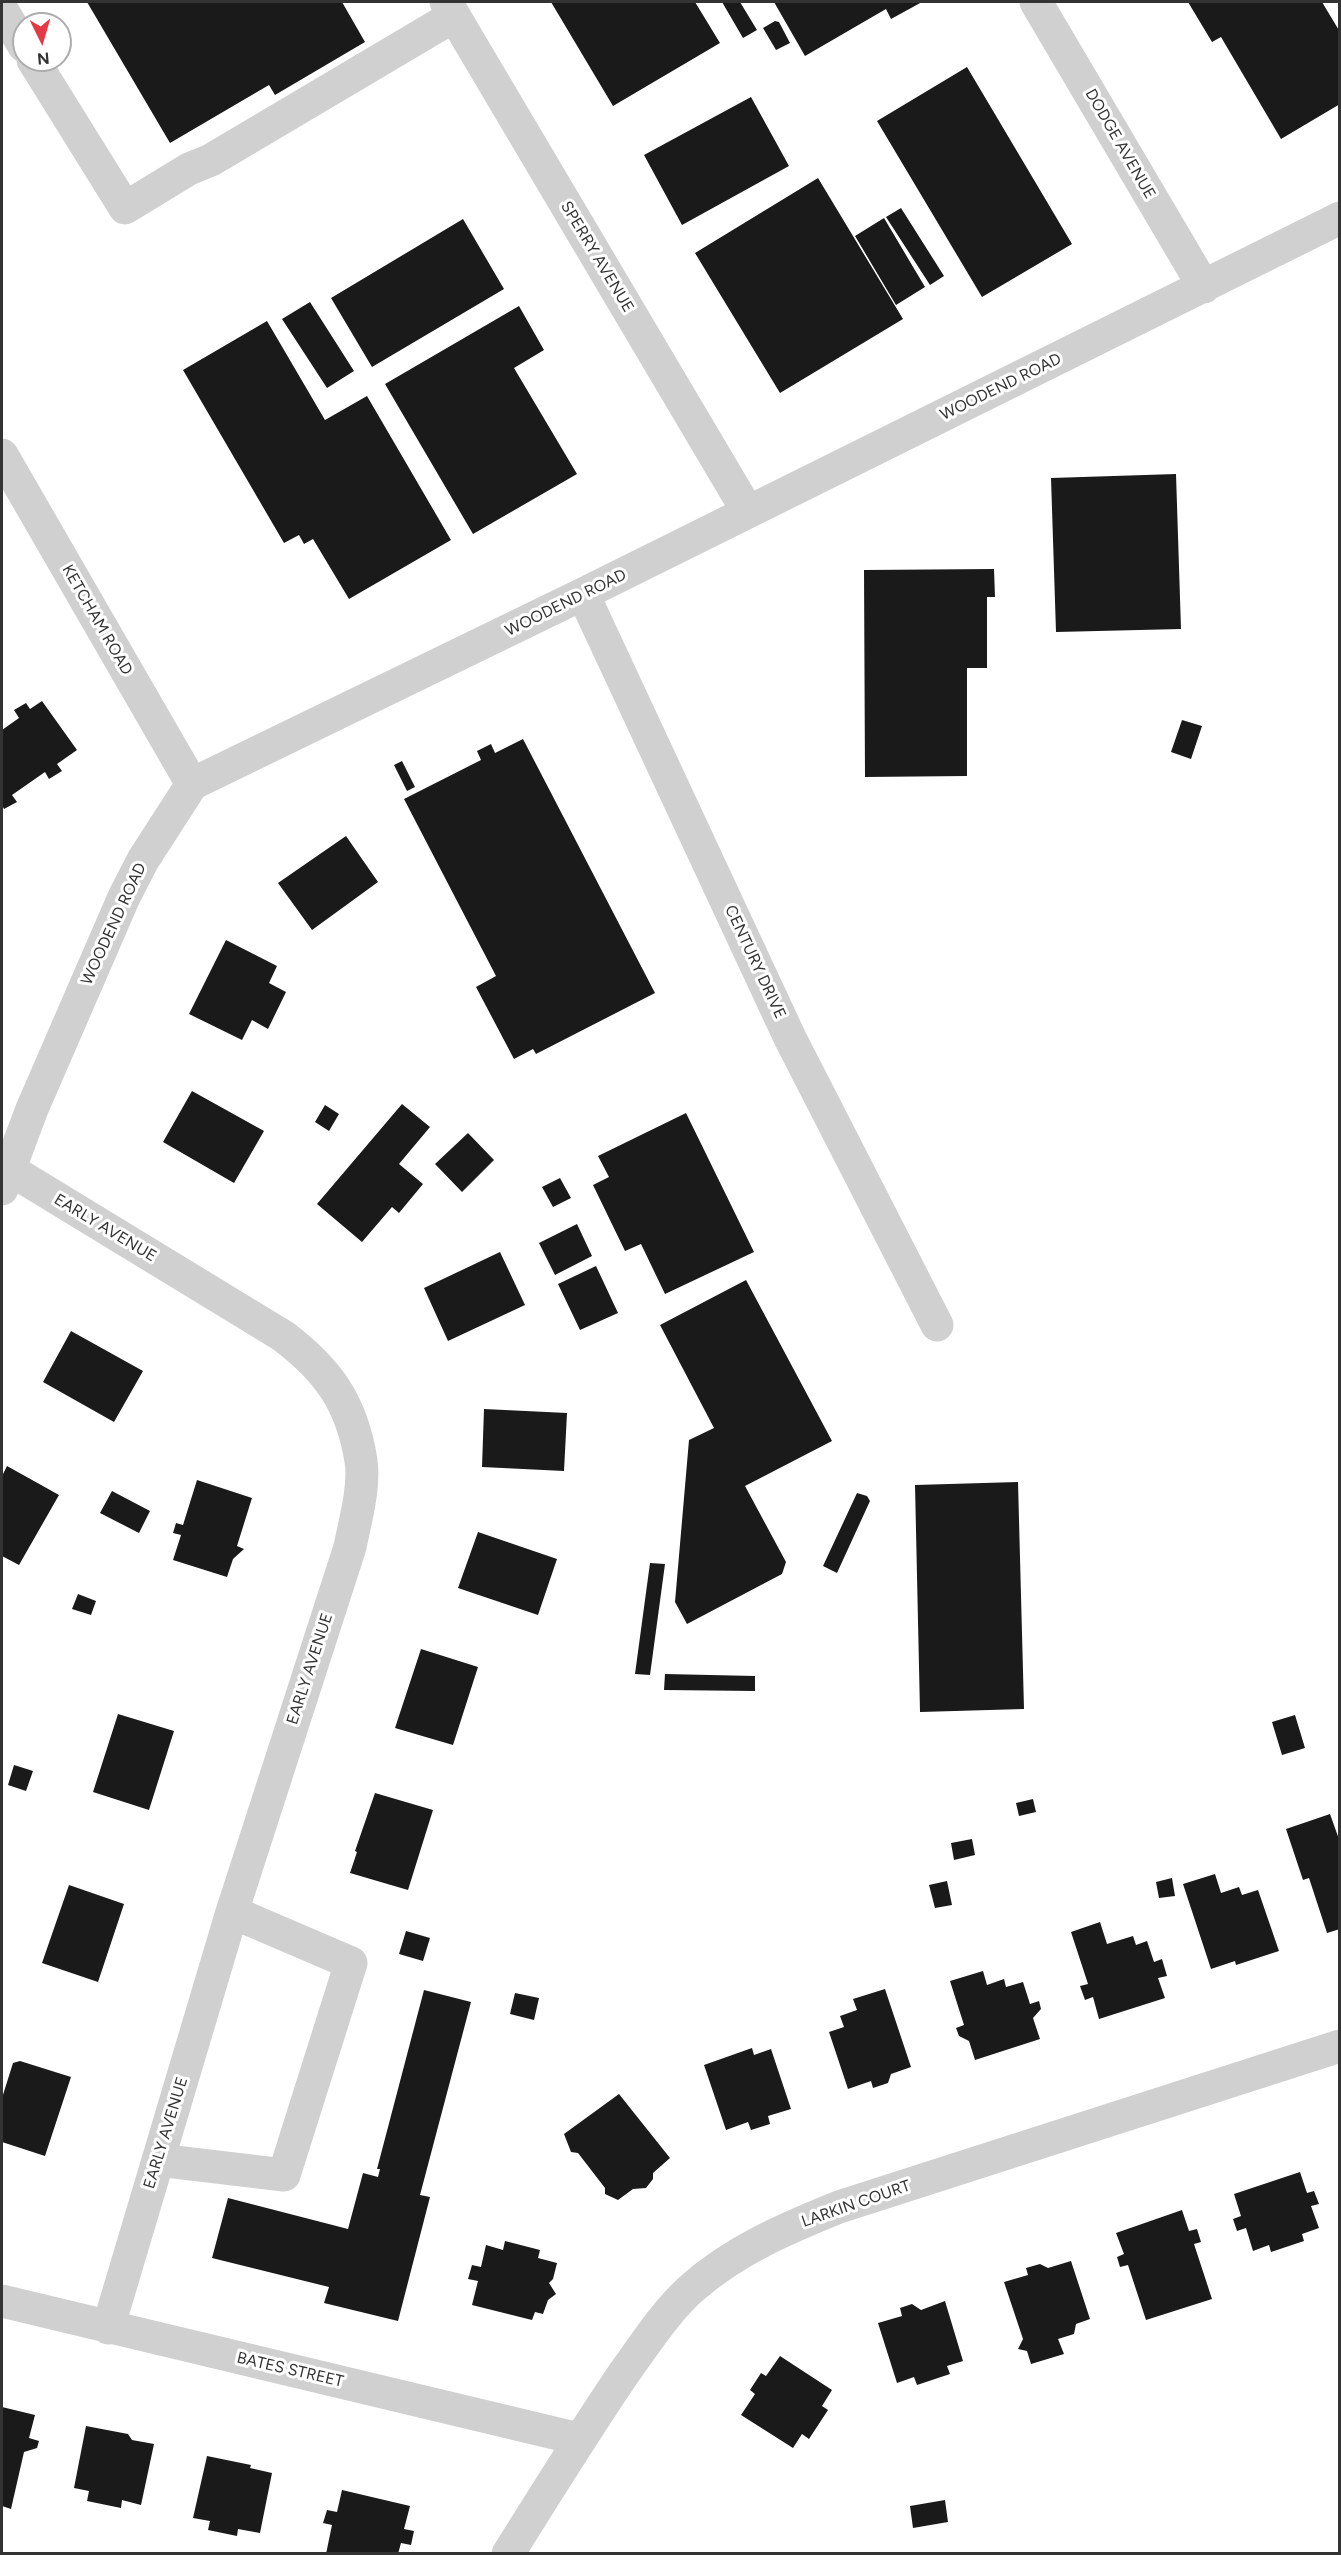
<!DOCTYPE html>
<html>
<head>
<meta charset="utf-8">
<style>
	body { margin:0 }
	#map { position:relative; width:1341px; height:2555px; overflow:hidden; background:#fff; font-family:Figtree,sans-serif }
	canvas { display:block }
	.frame { position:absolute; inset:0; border:3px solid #333; pointer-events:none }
	.north { position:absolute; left:12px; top:12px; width:60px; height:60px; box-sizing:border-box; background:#fff; border:2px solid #adadad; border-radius:50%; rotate:175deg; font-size:16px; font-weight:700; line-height:24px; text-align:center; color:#333 }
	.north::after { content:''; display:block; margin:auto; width:21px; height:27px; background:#e63946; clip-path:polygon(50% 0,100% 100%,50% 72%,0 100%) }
</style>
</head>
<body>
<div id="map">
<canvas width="1341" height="2555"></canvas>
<div class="frame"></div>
<div class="north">N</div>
</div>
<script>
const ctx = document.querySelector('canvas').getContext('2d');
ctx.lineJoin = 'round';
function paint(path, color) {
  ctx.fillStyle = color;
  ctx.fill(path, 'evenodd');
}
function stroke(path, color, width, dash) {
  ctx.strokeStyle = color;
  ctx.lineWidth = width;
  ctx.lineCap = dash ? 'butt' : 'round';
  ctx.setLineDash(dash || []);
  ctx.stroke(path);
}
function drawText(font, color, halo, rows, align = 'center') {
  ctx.font = font + ' Figtree,sans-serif';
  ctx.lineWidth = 6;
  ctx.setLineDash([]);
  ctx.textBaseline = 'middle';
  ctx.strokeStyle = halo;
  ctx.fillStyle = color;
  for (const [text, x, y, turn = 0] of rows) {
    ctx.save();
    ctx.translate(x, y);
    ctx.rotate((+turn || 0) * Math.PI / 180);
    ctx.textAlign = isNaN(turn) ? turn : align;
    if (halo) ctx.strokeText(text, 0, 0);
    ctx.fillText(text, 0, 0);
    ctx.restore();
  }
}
paint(new Path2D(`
	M87,2H342L365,42L275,95L269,85L170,143Z
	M551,2H695L720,43L613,106Z
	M722,2H740L757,30L743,38Z
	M774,2H922L891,19L886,9L805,56Z
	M1188,2H1322L1340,32V104L1281,139L1221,37L1212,42Z
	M775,21L779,22L790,43L776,50L763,28Z
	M967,67L1072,244L982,297L877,121Z
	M751,97L789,166L682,225L644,155Z
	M818,178L903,319L780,393L695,253Z
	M901,208L944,276L930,285L886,217Z
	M884,218L925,287L896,305L855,236Z
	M463,219L504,289L372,367L331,298Z
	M310,302L354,371L327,388L282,319Z
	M519,306L544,350L514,368L577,474L473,534L385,384Z
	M267,321L325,420L367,396L451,540L349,599L313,539L304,544L299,535L284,543L183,370Z
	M1176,474L1181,629L1056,632L1051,478Z
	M994,569L995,597H987V668H967V776L865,777L864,570Z
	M42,701L77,750L57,764L62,771L49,779L45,772L12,795L17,802L4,809L2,805V730L19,718L14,710L26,703L30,709Z
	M1182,720L1202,726L1191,759L1171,752Z
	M523,739L655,993L536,1054L533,1049L514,1059L476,987L496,976L404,799L481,760L477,751L491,744L495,753Z
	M402,761L415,787L407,791L394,765Z
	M346,836L378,882L312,930L278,883Z
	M226,940L277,966L269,983L286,992L268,1029L252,1020L242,1040L189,1014Z
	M192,1091L264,1131L234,1183L163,1142Z
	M402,1104L430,1127L399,1164L423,1184L399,1213L392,1207L362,1242L317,1204Z
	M325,1105L339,1114L329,1131L315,1122Z
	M686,1113L754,1252L665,1294L641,1244L625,1251L593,1185L609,1177L598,1156Z
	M468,1133L494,1160L462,1192L435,1164Z
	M560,1178L571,1198L553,1207L542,1187Z
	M577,1224L592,1256L555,1275L539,1243Z
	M500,1252L525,1305L448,1341L424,1288Z
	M596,1266L618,1313L580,1330L558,1284Z
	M746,1280L832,1441L745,1486L786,1562L782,1574L687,1624L675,1602L689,1440L714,1428L660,1325Z
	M71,1331L143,1371L114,1422L43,1382Z
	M484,1409L567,1413L564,1471L482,1467Z
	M7,1466L59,1495L19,1565L2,1556V1476Z
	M197,1480L252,1498L237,1546L244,1549L233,1559L227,1577L173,1560L181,1535L173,1533L176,1523L183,1525Z
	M1018,1482L1024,1709L920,1712L915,1485Z
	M112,1491L150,1511L139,1533L100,1513Z
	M857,1493L867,1496L870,1501L837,1573L823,1566Z
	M478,1532L557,1559L538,1615L458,1588Z
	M650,1563L665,1564L650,1675L635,1674Z
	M78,1594L96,1601L91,1615L72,1609Z
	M421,1649L478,1667L453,1745L395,1728Z
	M665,1674L755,1676V1691L664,1690Z
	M118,1714L174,1731L149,1810L93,1792Z
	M1295,1715L1305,1748L1282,1755L1272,1722Z
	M14,1765L33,1771L26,1791L8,1785Z
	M375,1793L433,1810L408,1890L350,1873L357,1852L355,1851Z
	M1033,1799L1036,1812L1019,1816L1016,1803Z
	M1330,1814L1340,1842V1929L1327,1933L1309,1878L1303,1880L1286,1829Z
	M972,1839L975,1855L954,1860L951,1843Z
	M1215,1874L1221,1893L1239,1887L1242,1895L1258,1890L1279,1951L1236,1965L1235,1961L1211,1969L1183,1884Z
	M1172,1878L1175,1896L1159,1898L1156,1882Z
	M947,1881L952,1905L935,1908L929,1885Z
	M69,1885L124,1904L98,1982L42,1963Z
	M1100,1922L1107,1944L1133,1936L1136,1945L1147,1941L1154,1962L1162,1959L1167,1976L1158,1978L1165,1998L1099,2019L1093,1997L1085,2000L1080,1986L1088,1984L1071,1932Z
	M406,1931L430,1938L423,1961L399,1954Z
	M983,1971L987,1985L1004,1979L1006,1987L1023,1982L1030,2004L1039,2001L1041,2009L1033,2018L1040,2039L975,2060L969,2041L959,2036L956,2028L964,2025L950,1981Z
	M885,1989L911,2067L891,2074L888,2083L873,2088L871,2081L848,2089L829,2032L844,2027L840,2016L857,2010L853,1999Z
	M424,1990L471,2002L420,2195L430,2197L398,2321L324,2303L329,2287L212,2258L228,2198L348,2229L363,2173L378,2177L380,2169H377Z
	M515,1993L539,1998L534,2020L510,2014Z
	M752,2048L754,2055L771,2049L791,2109L768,2116L770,2124L751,2130L748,2122L726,2130L704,2065Z
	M20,2061L71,2077L45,2156L2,2142V2098L13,2063Z
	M619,2094L670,2158L653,2173V2179L646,2188L633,2189L618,2200L605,2194V2188L578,2153L571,2152L564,2134Z
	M1300,2172L1307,2193L1314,2191L1319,2204L1311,2206L1319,2228L1302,2234L1304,2241L1271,2252L1269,2245L1253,2251L1246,2228L1237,2231L1233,2219L1241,2216L1234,2194Z
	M1182,2210L1189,2231L1197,2229L1201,2242L1194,2244L1212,2299L1146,2320L1128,2265L1120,2267L1117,2257L1124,2254L1116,2233Z
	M505,2241L540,2250L538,2258L557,2263L553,2279L549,2283L556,2294L548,2300L543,2314L535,2312L532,2320L472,2305L478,2281L468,2279L472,2265L481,2267L486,2245L503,2250Z
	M1071,2261L1090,2319L1076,2324L1074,2334L1058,2339L1064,2354L1031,2364L1027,2351L1018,2349L1023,2339L1004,2282L1028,2275L1026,2268L1040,2264L1048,2268Z
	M945,2301L963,2361L947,2366L950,2374L917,2385L914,2377L897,2383L878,2323L902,2316L900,2308L912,2304L921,2310Z
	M780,2356L832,2390L822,2406L828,2410L809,2439L802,2434L793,2448L741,2415L755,2394L750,2390L761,2373L766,2376Z
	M2,2407L35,2415L29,2438L39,2441L37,2448L24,2452L11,2509L2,2506Z
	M86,2426L128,2434L132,2440L154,2444L141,2505L122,2500L121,2508L87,2501L89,2491L74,2488Z
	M207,2456L251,2465L250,2468L272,2473L260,2533L238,2529L237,2536L208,2530L210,2521L193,2518Z
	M342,2490L410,2506L404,2529L414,2531L411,2545L401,2543L398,2554H326L332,2525L323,2523L327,2510L337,2512Z
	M945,2500L948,2522L913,2528L910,2506Z`), '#1a1a1a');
stroke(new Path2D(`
	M446,2L748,512
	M1036,2L1204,287
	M2,10L24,46
	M33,60L125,208L189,169L211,160L454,16
	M2,455L192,784
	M583,594L790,1038L937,1325
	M9,1169L283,1336C328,1370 352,1403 361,1461C365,1486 355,1522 350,1547L232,1912L108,2328
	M2,1189L32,1109L124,897L143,860L192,784L583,594L1340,218
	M158,2160L284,2175L351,1963L232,1912
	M2,2301L579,2439
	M508,2554C546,2493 584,2432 624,2373C645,2344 666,2311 692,2288C735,2250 787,2228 839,2207L1340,2046`), '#d0d0d0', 33);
drawText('16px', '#333', '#fff', [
	["DODGE AVENUE",1120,144,60],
	["SPERRY AVENUE",597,257,59],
	["WOODEND ROAD",1001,387,-26],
	["WOODEND ROAD",566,603,-26],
	["KETCHAM ROAD",97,620,60],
	["WOODEND ROAD",114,924,-65],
	["CENTURY DRIVE",755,962,65],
	["EARLY AVENUE",105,1228,31],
	["EARLY AVENUE",310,1669,-72],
	["EARLY AVENUE",166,2133,-73],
	["LARKIN COURT",856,2204,-19],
	["BATES STREET",290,2370,13]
]);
</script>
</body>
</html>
